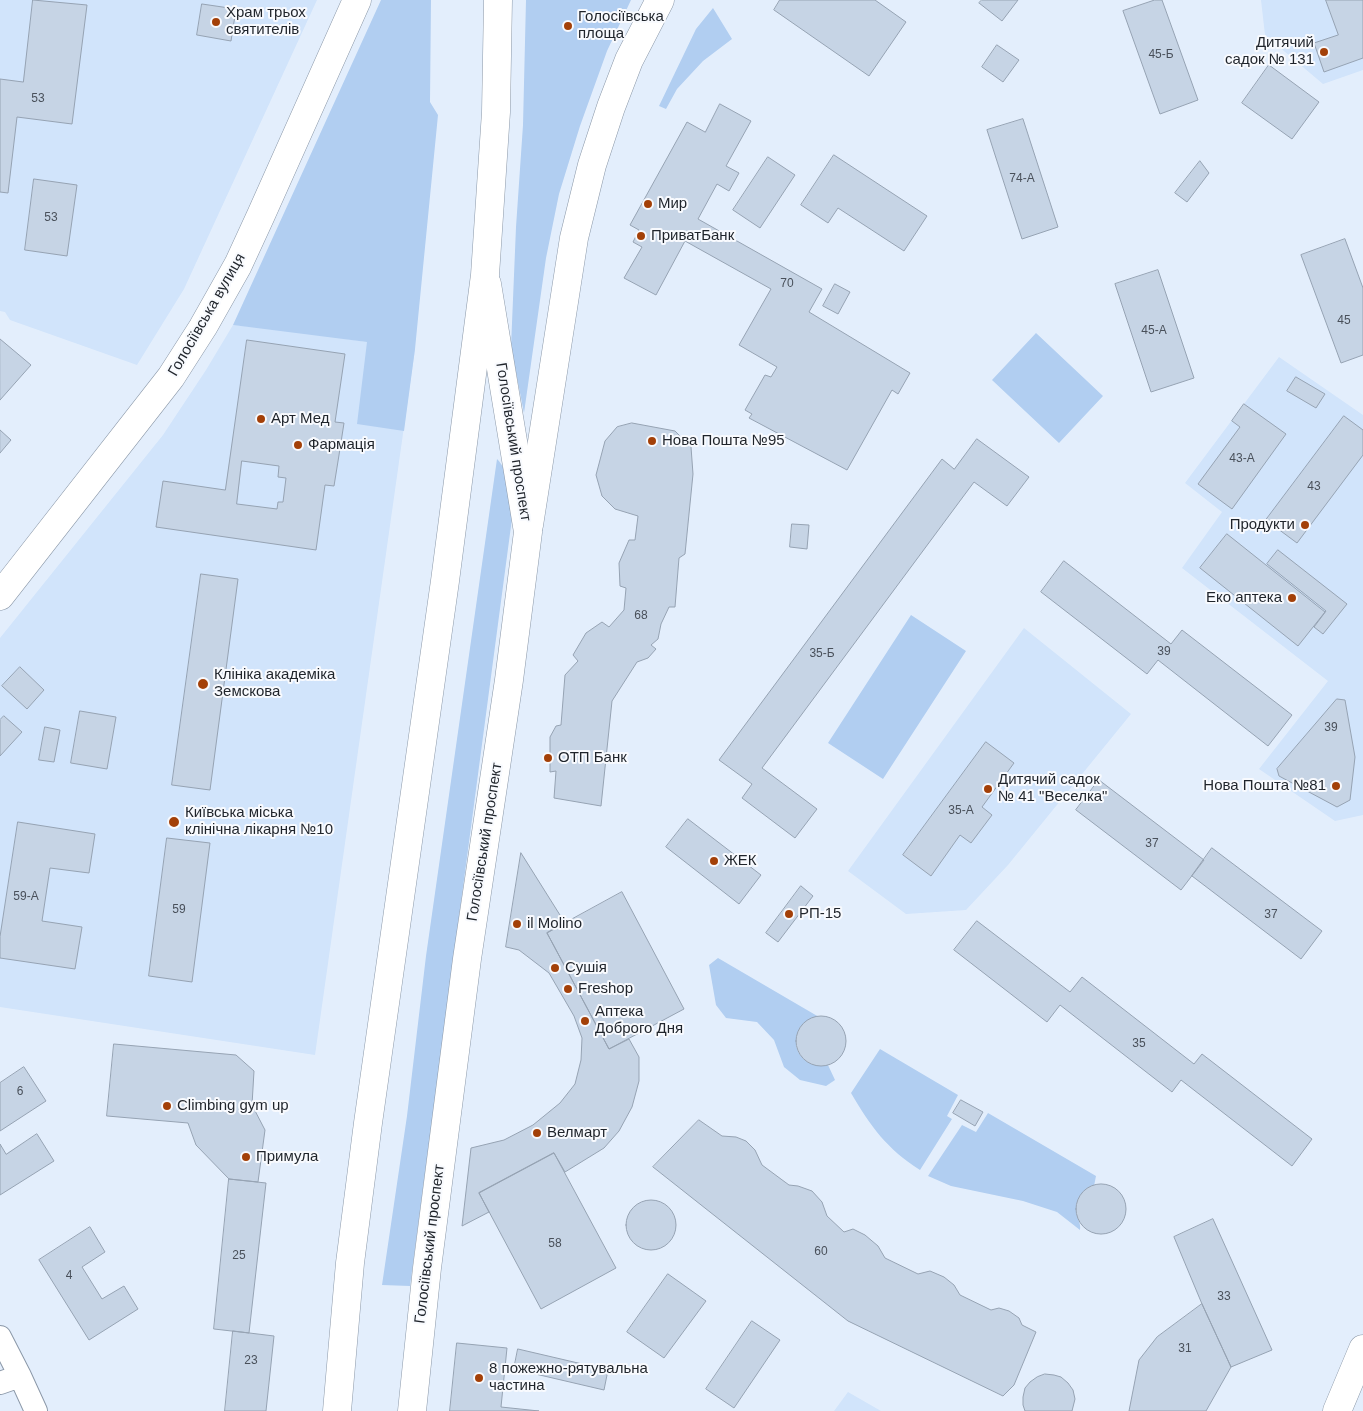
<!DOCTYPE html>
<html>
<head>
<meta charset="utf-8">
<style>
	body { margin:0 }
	canvas { display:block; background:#e3eefc }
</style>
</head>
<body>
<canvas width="1363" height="1411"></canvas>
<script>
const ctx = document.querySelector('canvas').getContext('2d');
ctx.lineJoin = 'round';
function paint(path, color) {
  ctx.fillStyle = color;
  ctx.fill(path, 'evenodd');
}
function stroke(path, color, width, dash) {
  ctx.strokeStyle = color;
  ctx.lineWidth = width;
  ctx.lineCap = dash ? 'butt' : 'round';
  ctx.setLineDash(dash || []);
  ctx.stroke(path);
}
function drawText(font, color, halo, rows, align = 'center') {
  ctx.font = font + ' Helvetica,sans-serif';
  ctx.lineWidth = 4;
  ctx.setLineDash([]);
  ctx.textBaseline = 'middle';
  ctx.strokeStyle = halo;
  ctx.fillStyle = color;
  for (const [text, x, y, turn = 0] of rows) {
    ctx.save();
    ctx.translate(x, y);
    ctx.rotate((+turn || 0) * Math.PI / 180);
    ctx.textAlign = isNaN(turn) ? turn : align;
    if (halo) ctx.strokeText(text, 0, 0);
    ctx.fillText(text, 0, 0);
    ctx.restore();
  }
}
paint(new Path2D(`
	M0,0H317L184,289L137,365L10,320L5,312L0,311Z
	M1261,0H1363V70L1323,84L1265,35Z
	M233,325L278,329L415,349L315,1055L0,1007V638L163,435L206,370Z
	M1279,357L1363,415V815L1335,821L1259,769L1328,681L1182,568L1222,512L1185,483Z
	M1024,628L1131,714L1008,865L966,910L906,914L848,871Z
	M848,1392L881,1411H834Z`), '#d1e4fb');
paint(new Path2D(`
	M381,0H431L430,102L438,115L415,349L404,431L357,424L367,342L233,325Z
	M526,0H631L607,51L580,126L559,194L546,258L524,413L511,347L516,227L523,125Z
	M713,8L732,39L703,61L677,89L666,109L659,106L696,29Z
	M1036,333L1103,396L1059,443L992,380Z
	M497,459C509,471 511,494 513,511L410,1286L382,1285L407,1116L426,956Z
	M911,615L966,651L883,779L828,743Z
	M718,958L819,1017C784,1026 791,1069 828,1065L835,1080L826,1086L800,1080L784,1067L774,1040L757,1022L726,1018L716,1005L709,965Z
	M880,1049L958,1095L947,1116L952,1119L920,1170C887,1149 871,1127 851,1093Z
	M988,1113L1096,1176L1094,1186C1082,1191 1074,1201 1077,1214C1078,1220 1081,1224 1080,1230L1057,1212L1023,1201L951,1186L928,1176L962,1125L976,1132Z`), '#b1cef1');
const building = new Path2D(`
	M33,0L87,5L72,124L17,117L8,193L0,192V79L23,82Z
	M780,0H875L906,22L869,76L774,10Z
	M982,0H1018L1002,21L979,3Z
	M1155,0H1162L1198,100L1160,114L1123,11Z
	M1326,0H1363V58L1324,72L1314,43L1338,35Z
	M202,4L236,9L231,41L197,35Z
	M997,45L1019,60L1003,82L982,67Z
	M1269,65L1319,102L1292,139L1242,103Z
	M720,104L751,121L726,166L739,173L729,191L717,184L698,219L822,289L809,312L910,373L898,394L892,390L847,470L749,418L752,414L745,410L765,375L771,377L777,367L739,345L771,289L685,241L656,295L624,278L642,247L633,242L639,230L630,225L687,122L705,132Z
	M1023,119L1058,227L1022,239L987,130Z
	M834,155L927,216L904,251L838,208L828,223L801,205Z
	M768,157L795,175L760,228L733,210Z
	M1200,161L1209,173L1187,202L1175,193Z
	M34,179L77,185L67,256L25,250Z
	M1345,239L1363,288V355L1341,363L1301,255Z
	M1158,270L1194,378L1151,392L1115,284Z
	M835,284L850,292L838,314L823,306Z
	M0,339L31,365L0,400Z
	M247,340L345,354L335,422L344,423L339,455L334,486L325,485L316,550L156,527L163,481L225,490ZM242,461L279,466L278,477L286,478L283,502H278L277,509L237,504Z
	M1296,377L1325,394L1316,408L1287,391Z
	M1244,404L1286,434L1232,509L1198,484L1240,427L1232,421Z
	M1344,416L1363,430V455L1297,543L1266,520Z
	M632,423L675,431L691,447L693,474L685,554L679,558L675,607H669L661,624L658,639L651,645L656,649L648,658L637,662L612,701L601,806L554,798L556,771L550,772V737L556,726L561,725L565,675L578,661L573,655L586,633L602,622L609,627L624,610L626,588L620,586L619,563L629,540H635L638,516L615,509L602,496L596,475L605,441L617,427Z
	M0,430L11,440L0,453Z
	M977,439L1029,477L1007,506L974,482L762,768L817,809L795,838L742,798L752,784L719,760L942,459L954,469Z
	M792,524L809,525L807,549L790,547Z
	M1227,534L1325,612L1298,646L1200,568Z
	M1278,550L1347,604L1323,634L1314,627L1326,611L1267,564Z
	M1064,561L1171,644L1182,630L1292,715L1268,746L1158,660L1147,674L1041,592Z
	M201,574L238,579L210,790L172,785Z
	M20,667L44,690L27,709L2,686Z
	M1337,699L1345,700L1355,757L1350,800L1337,807L1279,776L1277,769Z
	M80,711L116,717L107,769L71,763Z
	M4,716L22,732L0,756V720Z
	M45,727L60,730L54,762L39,760Z
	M986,742L1014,763L982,807L992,815L971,843L960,835L931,876L903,855Z
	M1099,780L1204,860L1181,890L1076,810Z
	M688,819L761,875L739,904L666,847Z
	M18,822L95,834L89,873L50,868L42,921L82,927L75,969L0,958V937Z
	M167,838L210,843L192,982L149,976Z
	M1212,848L1322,931L1301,959L1192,876Z
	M521,853L565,923L547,933L609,1049L629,1039L639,1057V1081L632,1107L619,1131L604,1148L565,1172L554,1153L479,1193L489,1212L462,1226L471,1148L504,1140L533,1125L560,1103L575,1084L581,1060L582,1038L574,1016L549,973L519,950L506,947Z
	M801,886L813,896L778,942L766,933Z
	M622,892L684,1009L609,1049L547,933Z
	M977,921L1070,992L1082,977L1194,1064L1202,1054L1312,1139L1292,1166L1181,1080L1172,1092L1060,1005L1047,1022L954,950Z
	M796 1041a25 25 0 1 1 50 0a25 25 0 1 1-50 0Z
	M114,1044L236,1055L254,1071L252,1105L265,1130L258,1182L229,1179L196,1145L188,1123L107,1116Z
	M24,1067L46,1101L0,1131V1083Z
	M961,1100L983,1112L975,1126L953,1113Z
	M699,1120L722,1136L736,1137L746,1141L755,1150L762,1165L789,1185L798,1186L812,1191L822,1202L827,1216L844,1232L853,1229L865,1235L878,1246L885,1258L918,1274L930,1271L944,1277L954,1285L960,1295L991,1310L999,1308L1009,1311L1019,1318L1022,1325L1036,1332L1014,1385L1003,1396L848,1321L653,1167Z
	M37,1134L54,1161L0,1195V1144L6,1154Z
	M554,1153L616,1268L541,1309L479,1193Z
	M229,1179L266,1183L249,1333L214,1329Z
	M1076 1209a25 25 0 1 1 50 0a25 25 0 1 1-50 0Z
	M626 1225a25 25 0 1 1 50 0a25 25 0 1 1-50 0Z
	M1213,1219L1272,1350L1231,1367L1202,1304L1174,1237Z
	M90,1227L105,1252L82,1267L102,1299L124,1286L138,1309L89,1340L39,1260Z
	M668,1274L706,1301L664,1358L627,1332Z
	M1202,1304L1231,1367L1206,1411H1129L1139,1360L1157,1337Z
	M752,1321L780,1340L734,1408L706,1389Z
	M233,1331L274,1336L266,1411H225Z
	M457,1343L507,1348L501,1407L539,1411H450Z
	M518,1349L608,1370L604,1390L514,1369Z
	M1045,1374L1054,1375L1061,1377L1068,1383L1073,1390L1075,1399L1072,1411H1025L1023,1405V1397L1025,1388L1030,1382L1037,1377Z`);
paint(building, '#c6d4e5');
stroke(building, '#96a3b3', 1);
const street = new Path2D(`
	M0,1337L20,1376L36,1411
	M0,1383L20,1376`);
const secondary = new Path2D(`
	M529,525L574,238L592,165L611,107L629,60L660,0
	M0,596L171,377L203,327L238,265L261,215L357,0
	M1337,1411L1363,1349`);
const primary = new Path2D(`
	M412,1411L427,1268L467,959L509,680L528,532L487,284`);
const highway = new Path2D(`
	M337,1411L350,1263L368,1123L445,581L485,275L496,112L498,0`);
stroke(street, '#8b98a8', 24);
stroke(secondary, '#8b98a8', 29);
stroke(primary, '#8b98a8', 29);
stroke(highway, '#8b98a8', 29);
stroke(street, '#fff', 22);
stroke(secondary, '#fff', 28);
stroke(primary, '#fff', 28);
stroke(highway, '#fff', 28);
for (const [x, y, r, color] of [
	[216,22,5,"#a34008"],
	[568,26,5,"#a34008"],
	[1324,52,5,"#a34008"],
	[648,204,5,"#a34008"],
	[641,236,5,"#a34008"],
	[261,419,5,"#a34008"],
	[652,441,5,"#a34008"],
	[298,445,5,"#a34008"],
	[1305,525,5,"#a34008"],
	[1292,598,5,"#a34008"],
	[203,684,6,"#a34008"],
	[548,758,5,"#a34008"],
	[1336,786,5,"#a34008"],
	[988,789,5,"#a34008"],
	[174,822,6,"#a34008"],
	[714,861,5,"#a34008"],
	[789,914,5,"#a34008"],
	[517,924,5,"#a34008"],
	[555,968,5,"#a34008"],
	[568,989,5,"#a34008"],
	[585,1021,5,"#a34008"],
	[167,1106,5,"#a34008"],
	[537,1133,5,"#a34008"],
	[246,1157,5,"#a34008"],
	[479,1378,5,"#a34008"]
]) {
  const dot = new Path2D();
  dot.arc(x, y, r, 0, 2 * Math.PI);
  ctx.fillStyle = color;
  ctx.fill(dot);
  stroke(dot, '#f8fafe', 2);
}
drawText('12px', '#49505a', null, [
	["45-Б",1161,55],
	["53",38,99],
	["74-А",1022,179],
	["53",51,218],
	["70",787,284],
	["45",1344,321],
	["45-А",1154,331],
	["43-А",1242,459],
	["43",1314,487],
	["68",641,616],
	["39",1164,652],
	["35-Б",822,654],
	["39",1331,728],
	["35-А",961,811],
	["37",1152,844],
	["59-А",26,897],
	["59",179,910],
	["37",1271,915],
	["35",1139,1044],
	["6",20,1092],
	["58",555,1244],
	["60",821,1252],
	["25",239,1256],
	["4",69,1276],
	["33",1224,1297],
	["31",1185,1349],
	["23",251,1361]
]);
drawText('15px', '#1f242b', '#f8fafe', [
	["Храм трьох",226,13],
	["святителів",226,30],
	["Голосіївська",578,17],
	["площа",578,34],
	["Дитячий",1314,43,"right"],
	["садок № 131",1314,60,"right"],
	["Мир",658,204],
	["ПриватБанк",651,236],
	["Арт Мед",271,419],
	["Нова Пошта №95",662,441],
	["Фармація",308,445],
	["Продукти",1295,525,"right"],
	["Еко аптека",1282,598,"right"],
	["Клініка академіка",214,675],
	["Земскова",214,692],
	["ОТП Банк",558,758],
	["Дитячий садок",998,780],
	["№ 41 \"Веселка\"",998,797],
	["Нова Пошта №81",1326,786,"right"],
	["Київська міська",185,813],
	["клінічна лікарня №10",185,830],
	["ЖЕК",724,861],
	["РП-15",799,914],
	["il Molino",527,924],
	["Сушія",565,968],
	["Freshop",578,989],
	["Аптека",595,1012],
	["Доброго Дня",595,1029],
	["Climbing gym up",177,1106],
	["Велмарт",547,1133],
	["Примула",256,1157],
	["8 пожежно-рятувальна",489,1369],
	["частина",489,1386]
], 'left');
drawText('15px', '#1f242b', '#f8fafe', [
	["Голосіївська вулиця",207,315,-60],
	["Голосіївський проспект",513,442,81],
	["Голосіївський проспект",485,842,-81],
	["Голосіївський проспект",430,1244,-83]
]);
</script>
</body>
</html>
